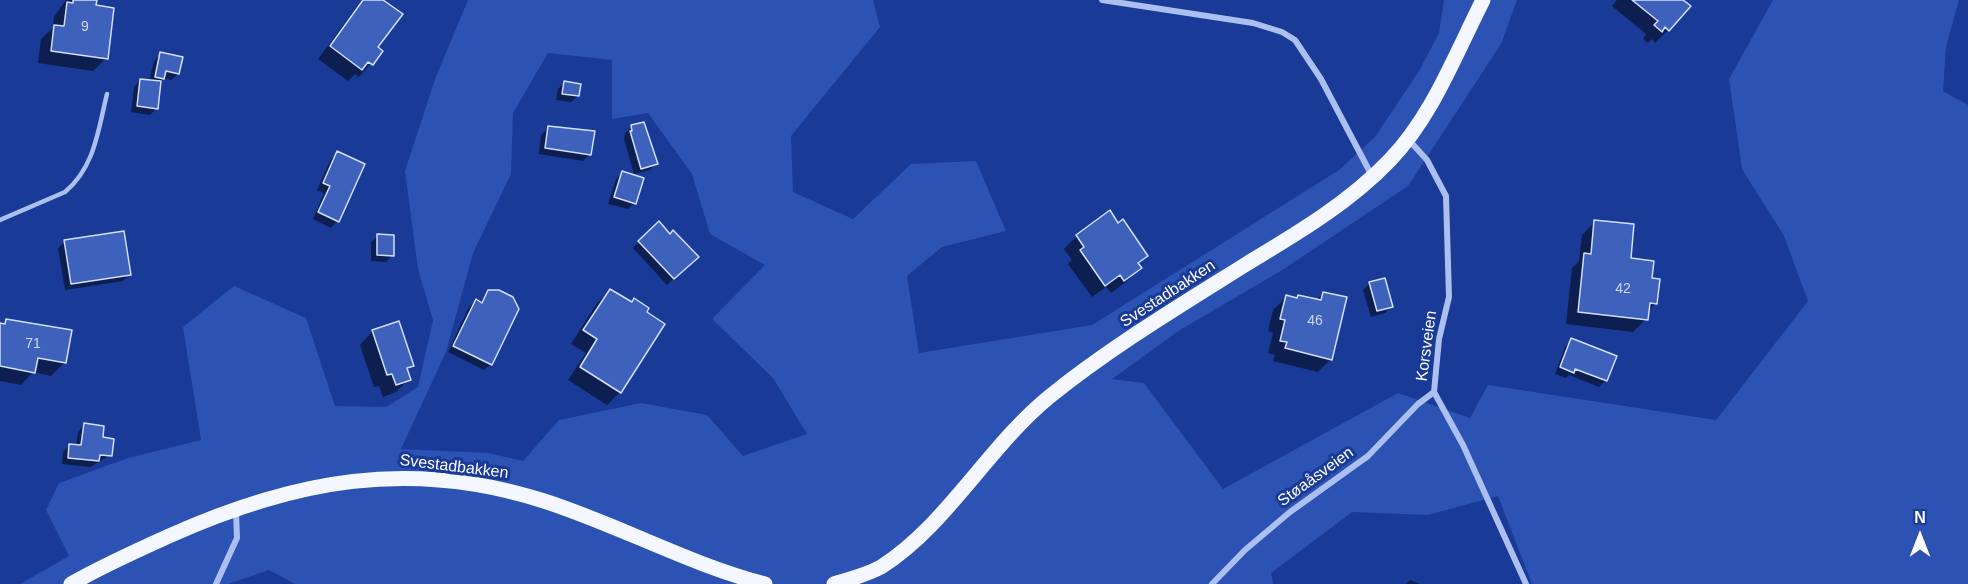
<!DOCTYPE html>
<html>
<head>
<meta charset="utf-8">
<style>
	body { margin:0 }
	#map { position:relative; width:1968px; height:584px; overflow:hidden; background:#193a96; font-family:Arial,sans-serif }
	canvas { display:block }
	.north { position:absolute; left:1890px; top:506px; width:60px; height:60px; -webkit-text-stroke:4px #193a96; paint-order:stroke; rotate:0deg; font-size:16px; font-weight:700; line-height:24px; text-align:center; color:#fff }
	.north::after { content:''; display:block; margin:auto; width:21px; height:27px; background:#fff; clip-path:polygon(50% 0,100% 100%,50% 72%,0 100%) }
</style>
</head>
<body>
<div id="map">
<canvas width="1968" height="584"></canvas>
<div class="north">N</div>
</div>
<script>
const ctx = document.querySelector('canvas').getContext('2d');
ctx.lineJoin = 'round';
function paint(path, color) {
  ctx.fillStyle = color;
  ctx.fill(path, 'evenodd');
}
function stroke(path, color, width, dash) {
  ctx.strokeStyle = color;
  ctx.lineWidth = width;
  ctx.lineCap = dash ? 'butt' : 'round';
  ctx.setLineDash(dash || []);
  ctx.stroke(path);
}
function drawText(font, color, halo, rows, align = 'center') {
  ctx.font = font + ' Arial,sans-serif';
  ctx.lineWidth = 6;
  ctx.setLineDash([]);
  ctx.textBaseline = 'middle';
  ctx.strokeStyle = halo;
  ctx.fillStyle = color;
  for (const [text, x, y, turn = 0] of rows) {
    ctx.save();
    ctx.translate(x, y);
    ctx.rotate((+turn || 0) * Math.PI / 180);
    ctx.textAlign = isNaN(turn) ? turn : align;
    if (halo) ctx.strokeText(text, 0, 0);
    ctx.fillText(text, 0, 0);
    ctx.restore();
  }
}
paint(new Path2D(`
	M468,0H873L880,27L791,136L793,192L853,219L911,164L976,161L1006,231L942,247L907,276L919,353L1092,325L1339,170L1375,137L1419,71L1439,33L1444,0H1517L1501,44L1408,186L1284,269L1180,330L1112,379L1144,383L1223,489L1398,393L1470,418L1488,385L1716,420L1808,301L1784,236L1742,169L1729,79L1773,0H1959L1946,47L1943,91L1968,105V584H1532L1498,496L1428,515L1352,512L1271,573L1273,584H295L269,570L228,584H20L69,556L46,510L59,483L128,458L201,440L183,327L234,286L306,318L335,406L386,407L418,387L433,320L418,269L405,171L435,79ZM548,53L612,60V119L648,113L692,174L710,234L765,265L712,319L773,378L807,434L743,456L707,415L641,403L559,420L523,461L488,453L401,449L446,352L473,253L511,174L513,113Z`), '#2c52b4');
paint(new Path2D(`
	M66,0H95L106,58L93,71L38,63L41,39L53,28L54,17Z
	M362,0H380L376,48L381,51L359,77L355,74L348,81L318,59Z
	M1617,0H1681L1668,30L1655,43L1652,39L1648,43L1643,39L1646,34L1612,6Z
	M161,54L178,74L171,80L163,78L160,82L157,108L150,115L131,112L134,87L140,80L149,81L154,61Z
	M564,83L578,96L571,102L556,100L558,89Z
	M632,127L647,129L656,163L650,170L634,174L624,139L625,133Z
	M548,128L590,154L583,161L539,154L541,135Z
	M337,153V221L331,228L313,219L324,193L317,190L331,159Z
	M622,173L634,203L628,209L608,204L616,179Z
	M1595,222L1651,280L1656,303L1647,312L1646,319L1633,332L1566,324L1572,268L1579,261L1582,235Z
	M659,223L696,257L667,285L633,248Z
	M1118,225L1146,255L1137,264L1140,268L1127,281L1111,293L1106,287L1092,297L1068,264L1072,260L1064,249L1077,236Z
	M378,236L392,255L386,262L371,261V242Z
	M65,242L130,274L123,281L65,290L58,248Z
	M1370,283L1391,307L1385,313L1371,317L1363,290Z
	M489,291L491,364L484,370L448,352L469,307L476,301L480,303Z
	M610,291L663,324L620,392L607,405L568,380L586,353L571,344L597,303Z
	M1323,293L1331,359L1318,372L1273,361L1275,355L1268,353L1273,333L1268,331L1273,310L1286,297L1316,301Z
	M6,321L64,363L51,376L33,372L21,385L0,381V325Z
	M398,323L412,365L406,372L409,379L396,392L383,397L379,386L374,387L360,345L372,332Z
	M1572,340L1606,380L1599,387L1569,375L1566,378L1555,374L1565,347Z
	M84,425L101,438L110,455L91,467L62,464L63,452L70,445L76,446L78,432Z
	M1410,580L1420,584H1406Z`), '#0007');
const building = new Path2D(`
	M73,0H97L96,5L114,8L108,59L51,51L54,25L64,26L67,2L73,3Z
	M363,0H383L403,14L378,47L383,51L373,65L368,62L362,70L330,46Z
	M1632,0H1683L1691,6L1669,31L1665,27L1662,32L1654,25L1658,21Z
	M160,52L183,57L179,74L166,71L164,79L155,77Z
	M140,79L161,81L158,109L137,106Z
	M564,81L581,84L579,96L562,94Z
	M644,122L658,164L641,169L630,131H632L631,125Z
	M548,126L595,131L591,155L545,148Z
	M337,151L365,164L339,222L318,212L330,186L323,183Z
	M622,171L644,178L636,204L614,197Z
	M1110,210L1118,223L1123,219L1148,256L1138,263L1142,268L1124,281L1120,275L1105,286L1080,250L1084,247L1076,235Z
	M1594,220L1634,224L1631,258L1654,261L1652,278L1660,279L1657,304L1650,303L1648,320L1578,312L1584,253L1591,254Z
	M659,221L670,234L673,230L699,257L674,279L638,241Z
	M124,231L131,275L71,284L64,240Z
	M377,234L394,235V256L377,255Z
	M1385,278L1393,307L1377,311L1369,282Z
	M610,289L632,302L634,298L649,308L647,312L665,324L621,393L580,367L597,339L583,330Z
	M488,290H499L513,297L519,309L492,365L453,346L476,299L482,303Z
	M1323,292L1347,297L1332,360L1285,348L1287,342L1280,341L1285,320L1280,319L1286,295L1297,298L1298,295L1321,300Z
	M6,319L72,330L66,363L38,358L35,373L0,366V323L5,324Z
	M399,321L414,366L407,368L411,380L396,385L392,374L387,375L372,330Z
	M1571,338L1617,356L1607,381L1575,369L1574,373L1560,367Z
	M84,423L104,426L103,437L114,439L112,456L100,455L99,461L68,458L69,444L81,445Z`);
paint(building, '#3e61bc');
stroke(building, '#d2defb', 1.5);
stroke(new Path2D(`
	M0,220L65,192C95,167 98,130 107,94`), '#abbff0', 4.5);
stroke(new Path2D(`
	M1102,0L1253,23L1282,32L1295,40L1321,79L1372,176
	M1408,139L1427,160L1446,196L1449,297L1439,339L1434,392L1463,445L1526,584
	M216,584L237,538L236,511
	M1212,584L1245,550L1290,512L1368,456L1418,404L1434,392`), '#abbff0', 6);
stroke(new Path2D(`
	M71,584C102,566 136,551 169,536C294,480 410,458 544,501C619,525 688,564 765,584
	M834,584C850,579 866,575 881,567C947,525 988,447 1049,397C1111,347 1181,305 1248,263C1298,233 1350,202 1390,160C1433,115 1455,55 1483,0`), '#f4f7ff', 15);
drawText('14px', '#cfd8ee', null, [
	["9",85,27],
	["42",1623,289],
	["46",1315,321],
	["71",33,344]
]);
drawText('16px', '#fff', '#193a96', [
	["Svestadbakken",1168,294,-33],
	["Korsveien",1427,346,-82],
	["Svestadbakken",454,467,7],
	["Støaåsveien",1316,477,-36]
]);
</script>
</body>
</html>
